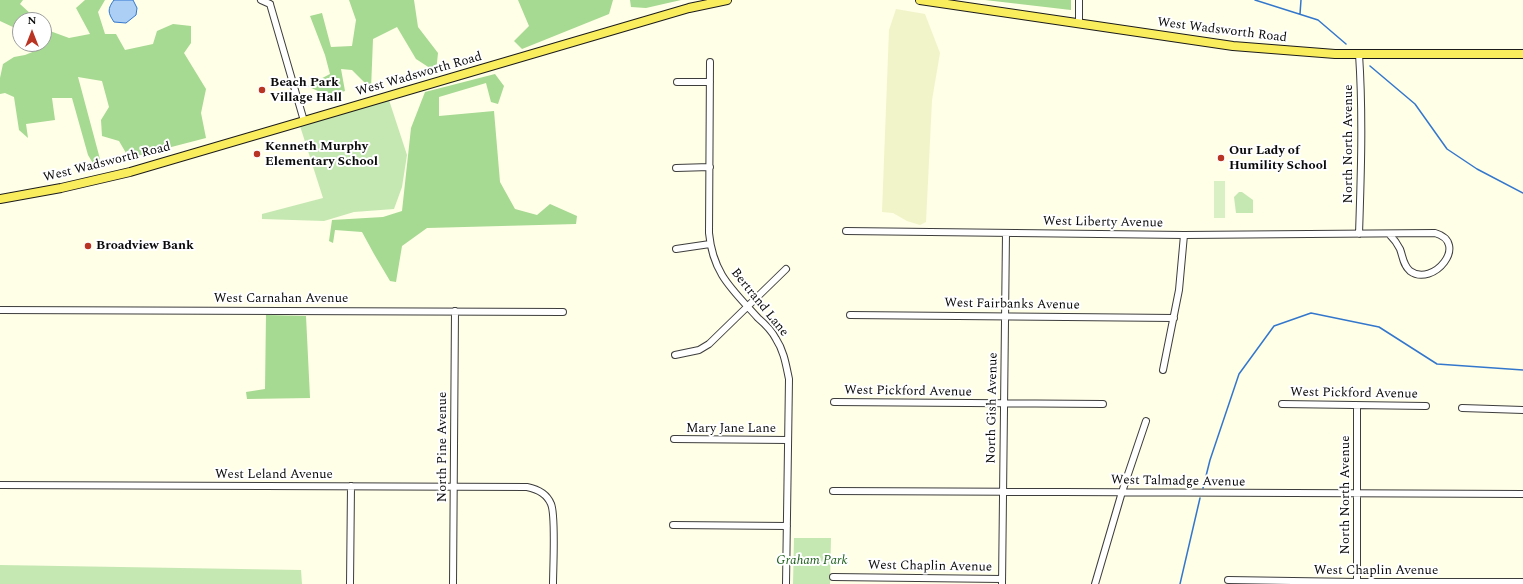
<!DOCTYPE html>
<style>
body{margin:0}
#map{position:relative;width:1523px;height:584px;overflow:hidden;background:#fffee7;font-family:Spectral,serif}
canvas{display:block}
.north{position:absolute;left:12px;top:12px;width:40px;height:40px;box-sizing:border-box;background:#fff;border:1px solid #9d9d9d;border-radius:50%;rotate:0deg;font-size:11px;font-weight:700;line-height:16px;text-align:center;color:#0a0a0a}
.north::after{content:'';display:block;margin:auto;width:14px;height:18px;background:#ba3423;clip-path:polygon(50% 0,100% 100%,50% 72%,0 100%)}
</style>
<div id="map">
<canvas width="1523" height="584"></canvas>
<div class="north">N</div>
</div>
<script>
const ctx = document.querySelector('canvas').getContext('2d');
ctx.lineJoin = 'round';
function fill(path, color) {
  ctx.fillStyle = color;
  ctx.fill(path, 'evenodd');
}
function stroke(path, color, width, dash) {
  ctx.strokeStyle = color;
  ctx.lineWidth = width;
  ctx.lineCap = dash ? 'butt' : 'round';
  ctx.setLineDash(dash || []);
  ctx.stroke(path);
}
function drawText(font, color, halo, rows, align = 'center') {
  ctx.font = font + ' Spectral,serif';
  ctx.lineWidth = 4;
  ctx.setLineDash([]);
  ctx.textBaseline = 'middle';
  ctx.strokeStyle = halo;
  ctx.fillStyle = color;
  for (const [text, x, y, turn = 0] of rows) {
    ctx.save();
    ctx.translate(x, y);
    ctx.rotate((+turn || 0) * Math.PI / 180);
    ctx.textAlign = isNaN(turn) ? turn : align;
    if (halo) ctx.strokeText(text, 0, 0);
    ctx.fillText(text, 0, 0);
    ctx.restore();
  }
}
const farmland = new Path2D(`
 M896,9L925,14L940,53L932,100L926,222L920,225L907,221L893,213L882,212L889,30Z`);
const green = new Path2D(`
 M389,100L407,155L402,187L394,209L354,212L324,221L262,219V214L323,198L300,126Z
 M1239,192H1242L1253,200V213H1236L1234,197Z
 M794,538H831L830,584H793Z
 M0,565L301,570L302,584H0Z`);
const forest = new Path2D(`
 M0,0H23L20,4L32,15L30,20H20V27L15,28L0,21Z
 M85,0H105L98,12L105,34H116L125,50L153,44L157,31L173,24L191,26V43L184,53L206,89L201,113L206,138L129,158L119,141L102,136L101,120L109,107L102,81L78,77L100,159L94,165L88,155L72,98H52L55,120L26,124L28,138L19,130L14,97L5,93L0,94V78L3,64L14,57L25,55L35,51L34,45L44,44V36L50,31L69,38L90,34L76,8Z
 M349,0H414L418,27L438,53L436,72L416,59L397,27L373,39L371,89L352,70L341,69L345,91L329,96L307,86L330,74L325,55L310,16L322,13L331,47L352,46L356,20Z
 M518,0H613L609,14L522,49L514,41L529,26Z
 M630,0H681L646,8L631,7Z
 M985,0H1071V10Z
 M495,74L504,86L498,104L491,102L486,83L439,97V116L494,111L500,182L515,209L537,215L550,204L577,216L576,224L427,228L402,246L396,282L390,281L374,254L362,232L335,230L333,243L329,241L332,220L383,217L402,211L411,128L425,92Z
 M266,315L306,316L310,398L247,399L246,392L265,389Z`);
const pitch = new Path2D(`
 M1214,181H1225V218H1214Z`);
const water = new Path2D(`
 M114,0H133L137,8L136,15L126,23L114,22C108,13 107,9 114,0Z`);
const stream = new Path2D(`
 M1255,0L1318,20L1346,44
 M1300,14L1301,0
 M1370,66L1415,104L1447,149L1477,169L1523,193
 M1203,488L1210,460L1239,374L1274,326L1311,313L1379,327L1437,364L1523,370
 M1180,584L1200,498`);
const minor = new Path2D(`
 M261,0L270,4
 M270,4L304,121
 M1079,24V0
 M1359,54C1363,114 1361,174 1359,234
 M710,62L709,233C713,274 732,289 758,318C765,324 772,331 776,339C784,351 786,365 789,379L786,584
 M677,82H710
 M676,168L710,167
 M846,231L1184,235L1435,233C1470,243 1433,288 1410,271C1403,265 1403,257 1400,249C1397,243 1393,238 1389,234
 M676,249L710,244
 M0,310L563,312
 M850,315L1174,318
 M675,355L699,350L709,344L786,269
 M1163,370L1179,290L1184,235
 M834,402L1103,404
 M1282,404L1426,406
 M1462,408L1523,410
 M674,439L788,440
 M0,485L527,487C537,489 547,494 551,504C556,515 553,569 553,584
 M833,491L1523,494
 M673,525L787,526
 M833,577L1002,579
 M1228,580L1357,582H1523
 M350,584L351,486
 M453,584L455,311
 M1002,584L1006,233
 M1095,584L1122,492L1146,421
 M1357,584V406`);
const major = new Path2D(`
 M920,0L1233,46L1335,54H1523
 M0,199L61,188L130,172L689,8L727,0`);
const markers = [
 [262,90,4,"#ba3423"],
 [257,154,4,"#ba3423"],
 [1221,158,4,"#ba3423"],
 [88,246,4,"#ba3423"]
];
const streetNames = [
 ["West Wadsworth Road",1222,31,7],
 ["West Wadsworth Road",419,75,-16],
 ["North North Avenue",1349,144,-90],
 ["West Wadsworth Road",107,163,-14],
 ["West Liberty Avenue",1103,223,1],
 ["West Carnahan Avenue",281,299],
 ["Bertrand Lane",759,303,51],
 ["West Fairbanks Avenue",1012,305,1],
 ["West Pickford Avenue",908,392,1],
 ["West Pickford Avenue",1354,394,1],
 ["North Gish Avenue",993,408,-89],
 ["Mary Jane Lane",731,429],
 ["North Pine Avenue",443,447,-90],
 ["West Leland Avenue",274,475],
 ["West Talmadge Avenue",1178,482,1],
 ["North North Avenue",1346,495,-90],
 ["West Chaplin Avenue",930,567,1],
 ["West Chaplin Avenue",1376,571]
];
const poiNames = [
 ["Beach Park",270,83],
 ["Village Hall",270,98],
 ["Kenneth Murphy",265,147],
 ["Elementary School",265,162],
 ["Our Lady of",1229,151],
 ["Humility School",1229,166],
 ["Broadview Bank",96,246]
];
const parkNames = [
 ["Graham Park",812,561]
];
fill(farmland, '#f1f4c8');
fill(green, '#c5e8b2');
fill(forest, '#a6d991');
fill(pitch, '#d9efc4');
fill(water, '#accff6');
stroke(water, '#3377cd', 1);
stroke(stream, '#3377cd', 1.5);
stroke(minor, '#3d3d3d', 8);
stroke(major, '#1b1b1b', 10);
stroke(minor, '#fff', 6);
stroke(major, '#faed5d', 8);
for (const [x, y, r, color] of markers) {
  const dot = new Path2D();
  dot.arc(x, y, r, 0, 2 * Math.PI);
  ctx.fillStyle = color;
  ctx.fill(dot);
  stroke(dot, '#fff', 1.5);
}
drawText('13px', '#0a0a0a', '#fff', streetNames);
drawText('bold 13px', '#0a0a0a', '#fff', poiNames, 'left');
drawText('italic 13px', '#1f611b', '#fff', parkNames);
</script>
